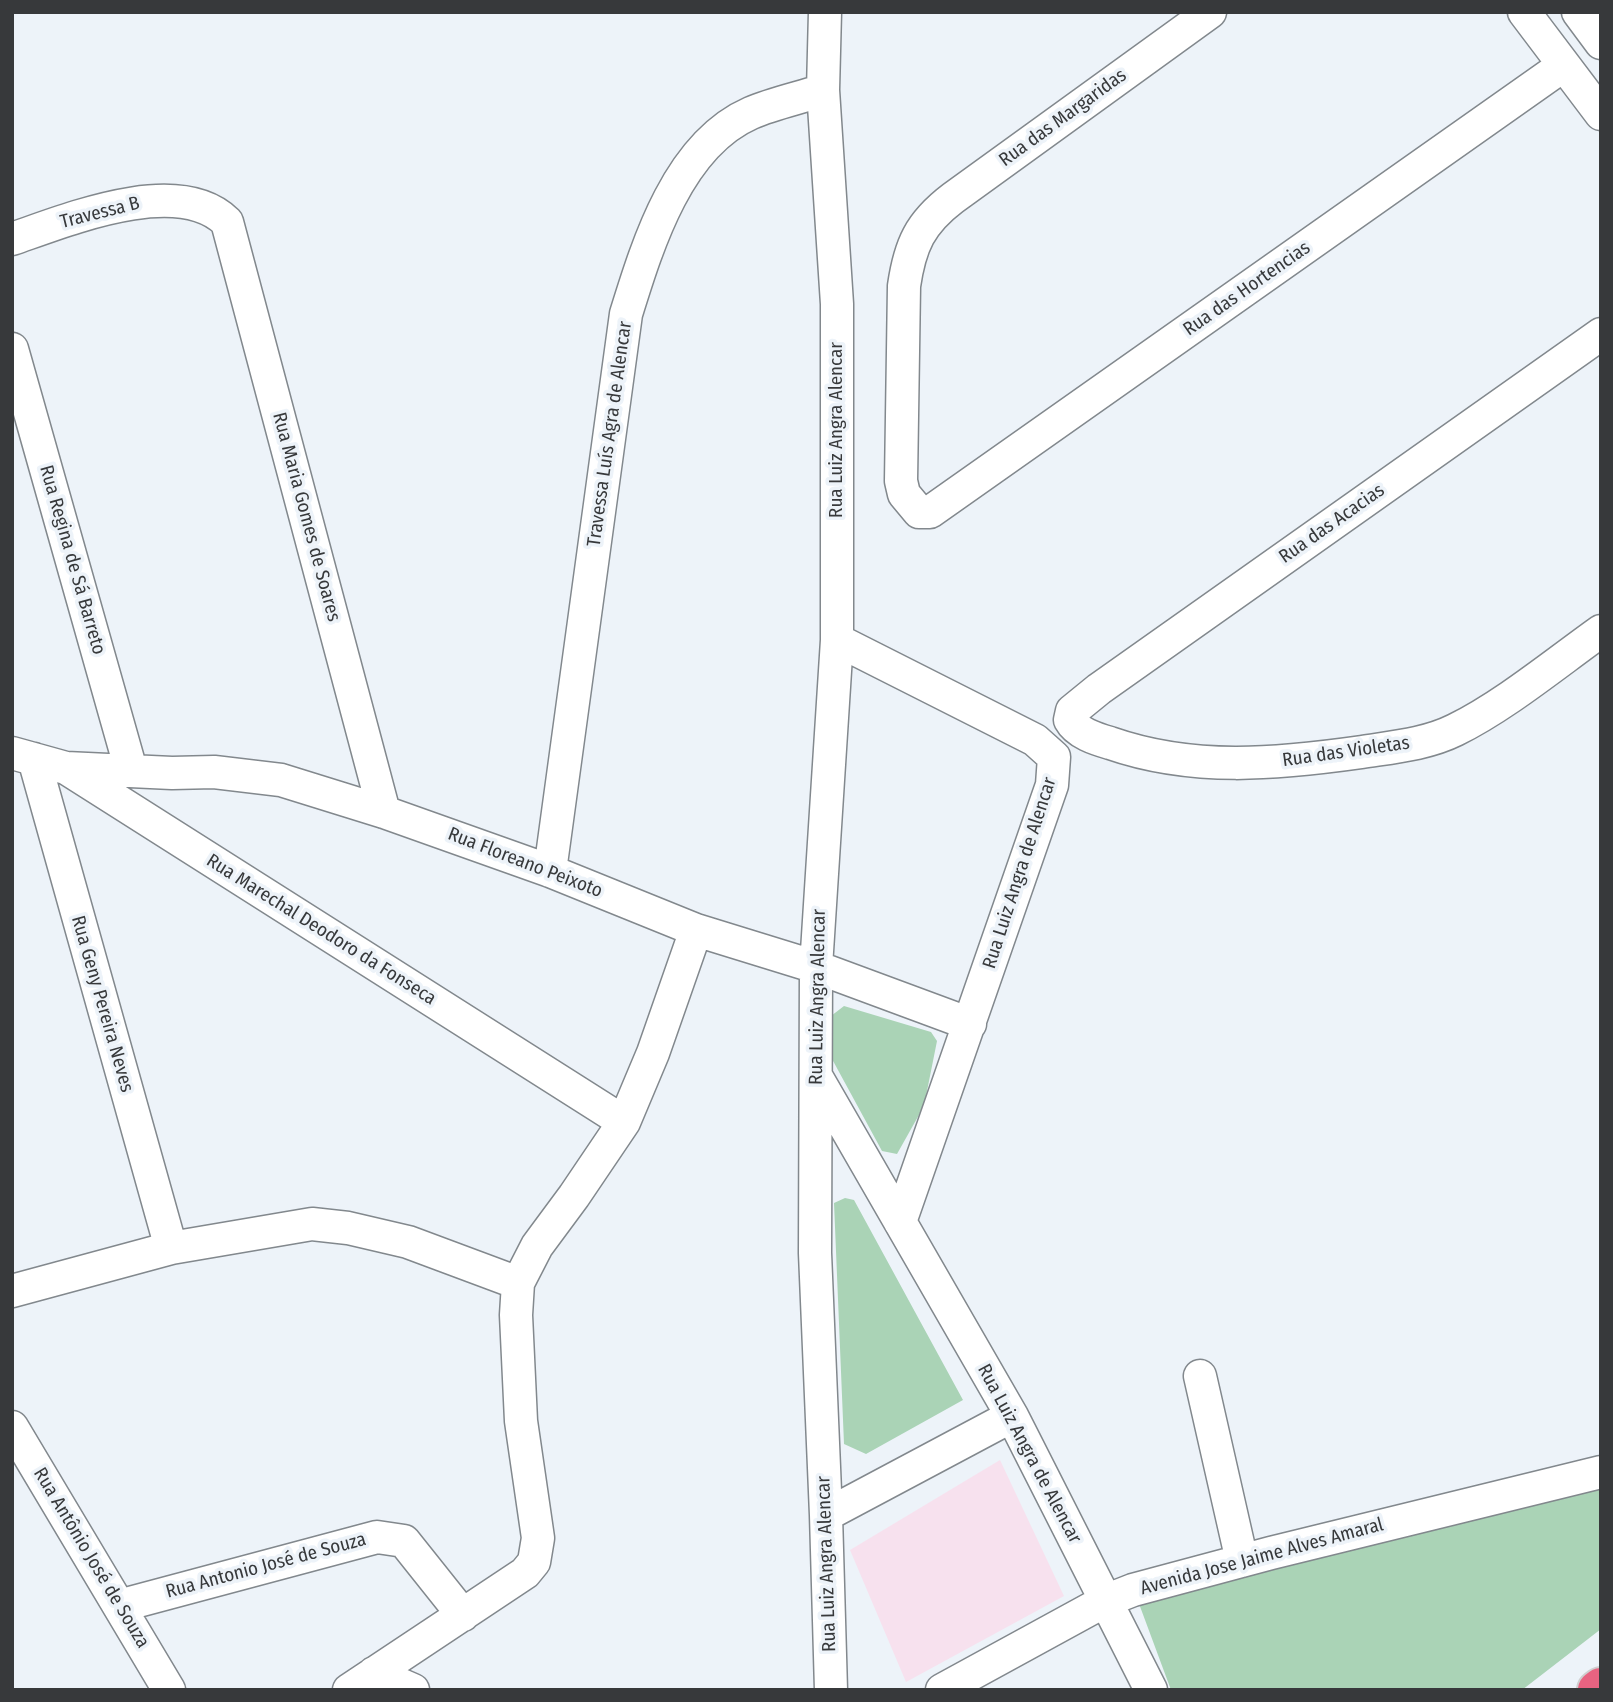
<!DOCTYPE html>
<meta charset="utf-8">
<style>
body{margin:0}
#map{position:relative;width:1613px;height:1702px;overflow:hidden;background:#edf3f9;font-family:"Fira Sans Condensed",sans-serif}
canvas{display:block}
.frame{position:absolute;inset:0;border:14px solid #37393b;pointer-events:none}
</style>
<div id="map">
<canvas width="1613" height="1702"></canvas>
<div class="frame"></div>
</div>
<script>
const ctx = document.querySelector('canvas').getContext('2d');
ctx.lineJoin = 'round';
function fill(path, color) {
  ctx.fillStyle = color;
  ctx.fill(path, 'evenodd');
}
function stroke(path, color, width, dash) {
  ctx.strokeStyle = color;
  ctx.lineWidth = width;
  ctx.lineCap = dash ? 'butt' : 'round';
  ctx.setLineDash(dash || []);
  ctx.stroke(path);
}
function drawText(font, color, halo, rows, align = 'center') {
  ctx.font = font + ' "Fira Sans Condensed",sans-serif';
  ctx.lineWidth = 7;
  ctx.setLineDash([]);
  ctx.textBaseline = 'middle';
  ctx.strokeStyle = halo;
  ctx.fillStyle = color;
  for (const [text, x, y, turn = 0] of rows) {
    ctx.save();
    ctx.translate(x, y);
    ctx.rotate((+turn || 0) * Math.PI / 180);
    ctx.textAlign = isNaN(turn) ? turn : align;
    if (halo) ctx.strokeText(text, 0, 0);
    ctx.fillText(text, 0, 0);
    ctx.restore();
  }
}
const education = new Path2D(`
 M1000,1460L1064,1596L906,1682L850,1550Z`);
const green = new Path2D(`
 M844,1006L931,1032L937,1041L924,1106L897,1154L882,1151L832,1059L831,1016Z
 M845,1198L854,1200L963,1400L866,1454L844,1444L834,1203Z
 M1601,1487V1629L1522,1690H1171L1138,1601Z`);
const street = new Path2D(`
 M825,12L823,90L837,304V640L816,967L815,1253L826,1515L831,1690
 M1210,12L953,198C920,223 910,245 904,286L901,481L904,494L919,512H930L1564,65
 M1524,12L1601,114
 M1578,12L1601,43
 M12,239C67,220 178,174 227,222L384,812
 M1601,334L1099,689L1072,711L1070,720C1077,733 1096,739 1110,743C1193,772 1277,764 1362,752C1394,747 1427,744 1455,730C1504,706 1556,663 1601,631
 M12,349L131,770
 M837,640L1035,740L1054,757L1052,785L900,1222
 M12,753L66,768L624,1122
 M34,759L171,1248
 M66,768L172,773L214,772L281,780L384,812L550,871L696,930L816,967L970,1024
 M550,871L626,314C648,243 678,145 751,113C774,103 800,98 823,90
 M816,1076L1012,1416L1151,1690
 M12,1291L171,1248L312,1224L348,1228L408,1242L518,1283
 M1200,1376L1242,1561
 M12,1427L169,1690
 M826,1515L1012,1416
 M119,1606L377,1537L404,1541L463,1615
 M374,1673L413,1690
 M349,1690L525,1573L534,1562L538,1538L521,1421L516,1315L518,1283L537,1246L574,1196L624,1122L653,1053L696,930
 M942,1690L1105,1601L1133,1590L1271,1553L1601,1472`);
const highway = new Path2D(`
 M1597,1690L1601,1687`);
const streetNames = [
 ["Rua das Margaridas",1063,118,-36],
 ["Travessa B",100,213,-14],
 ["Rua das Hortencias",1247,289,-35],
 ["Rua Luiz Angra Alencar",837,430,-90],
 ["Travessa Luís Agra de Alencar",610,434,-82],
 ["Rua Maria Gomes de Soares",306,517,75],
 ["Rua das Acacias",1332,524,-35],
 ["Rua Regina de Sá Barreto",72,560,74],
 ["Rua das Violetas",1346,752,-8],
 ["Rua Floreano Peixoto",525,863,21],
 ["Rua Luiz Angra de Alencar",1020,873,-72],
 ["Rua Marechal Deodoro da Fonseca",321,930,32],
 ["Rua Luiz Angra Alencar",818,997,-89],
 ["Rua Geny Pereira Neves",102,1004,74],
 ["Rua Luiz Angra de Alencar",1029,1454,62],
 ["Avenida Jose Jaime Alves Amaral",1262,1557,-15],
 ["Rua Antônio José de Souza",91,1558,59],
 ["Rua Luiz Angra Alencar",827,1564,-92],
 ["Rua Antonio José de Souza",266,1566,-15]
];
fill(education, '#f7e1ee');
fill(green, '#aad3b6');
stroke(street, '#82888d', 35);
stroke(highway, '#cfcfd0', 42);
stroke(street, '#fff', 32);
stroke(highway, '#e76381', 38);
drawText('19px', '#37393b', '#edf3f9', streetNames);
</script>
